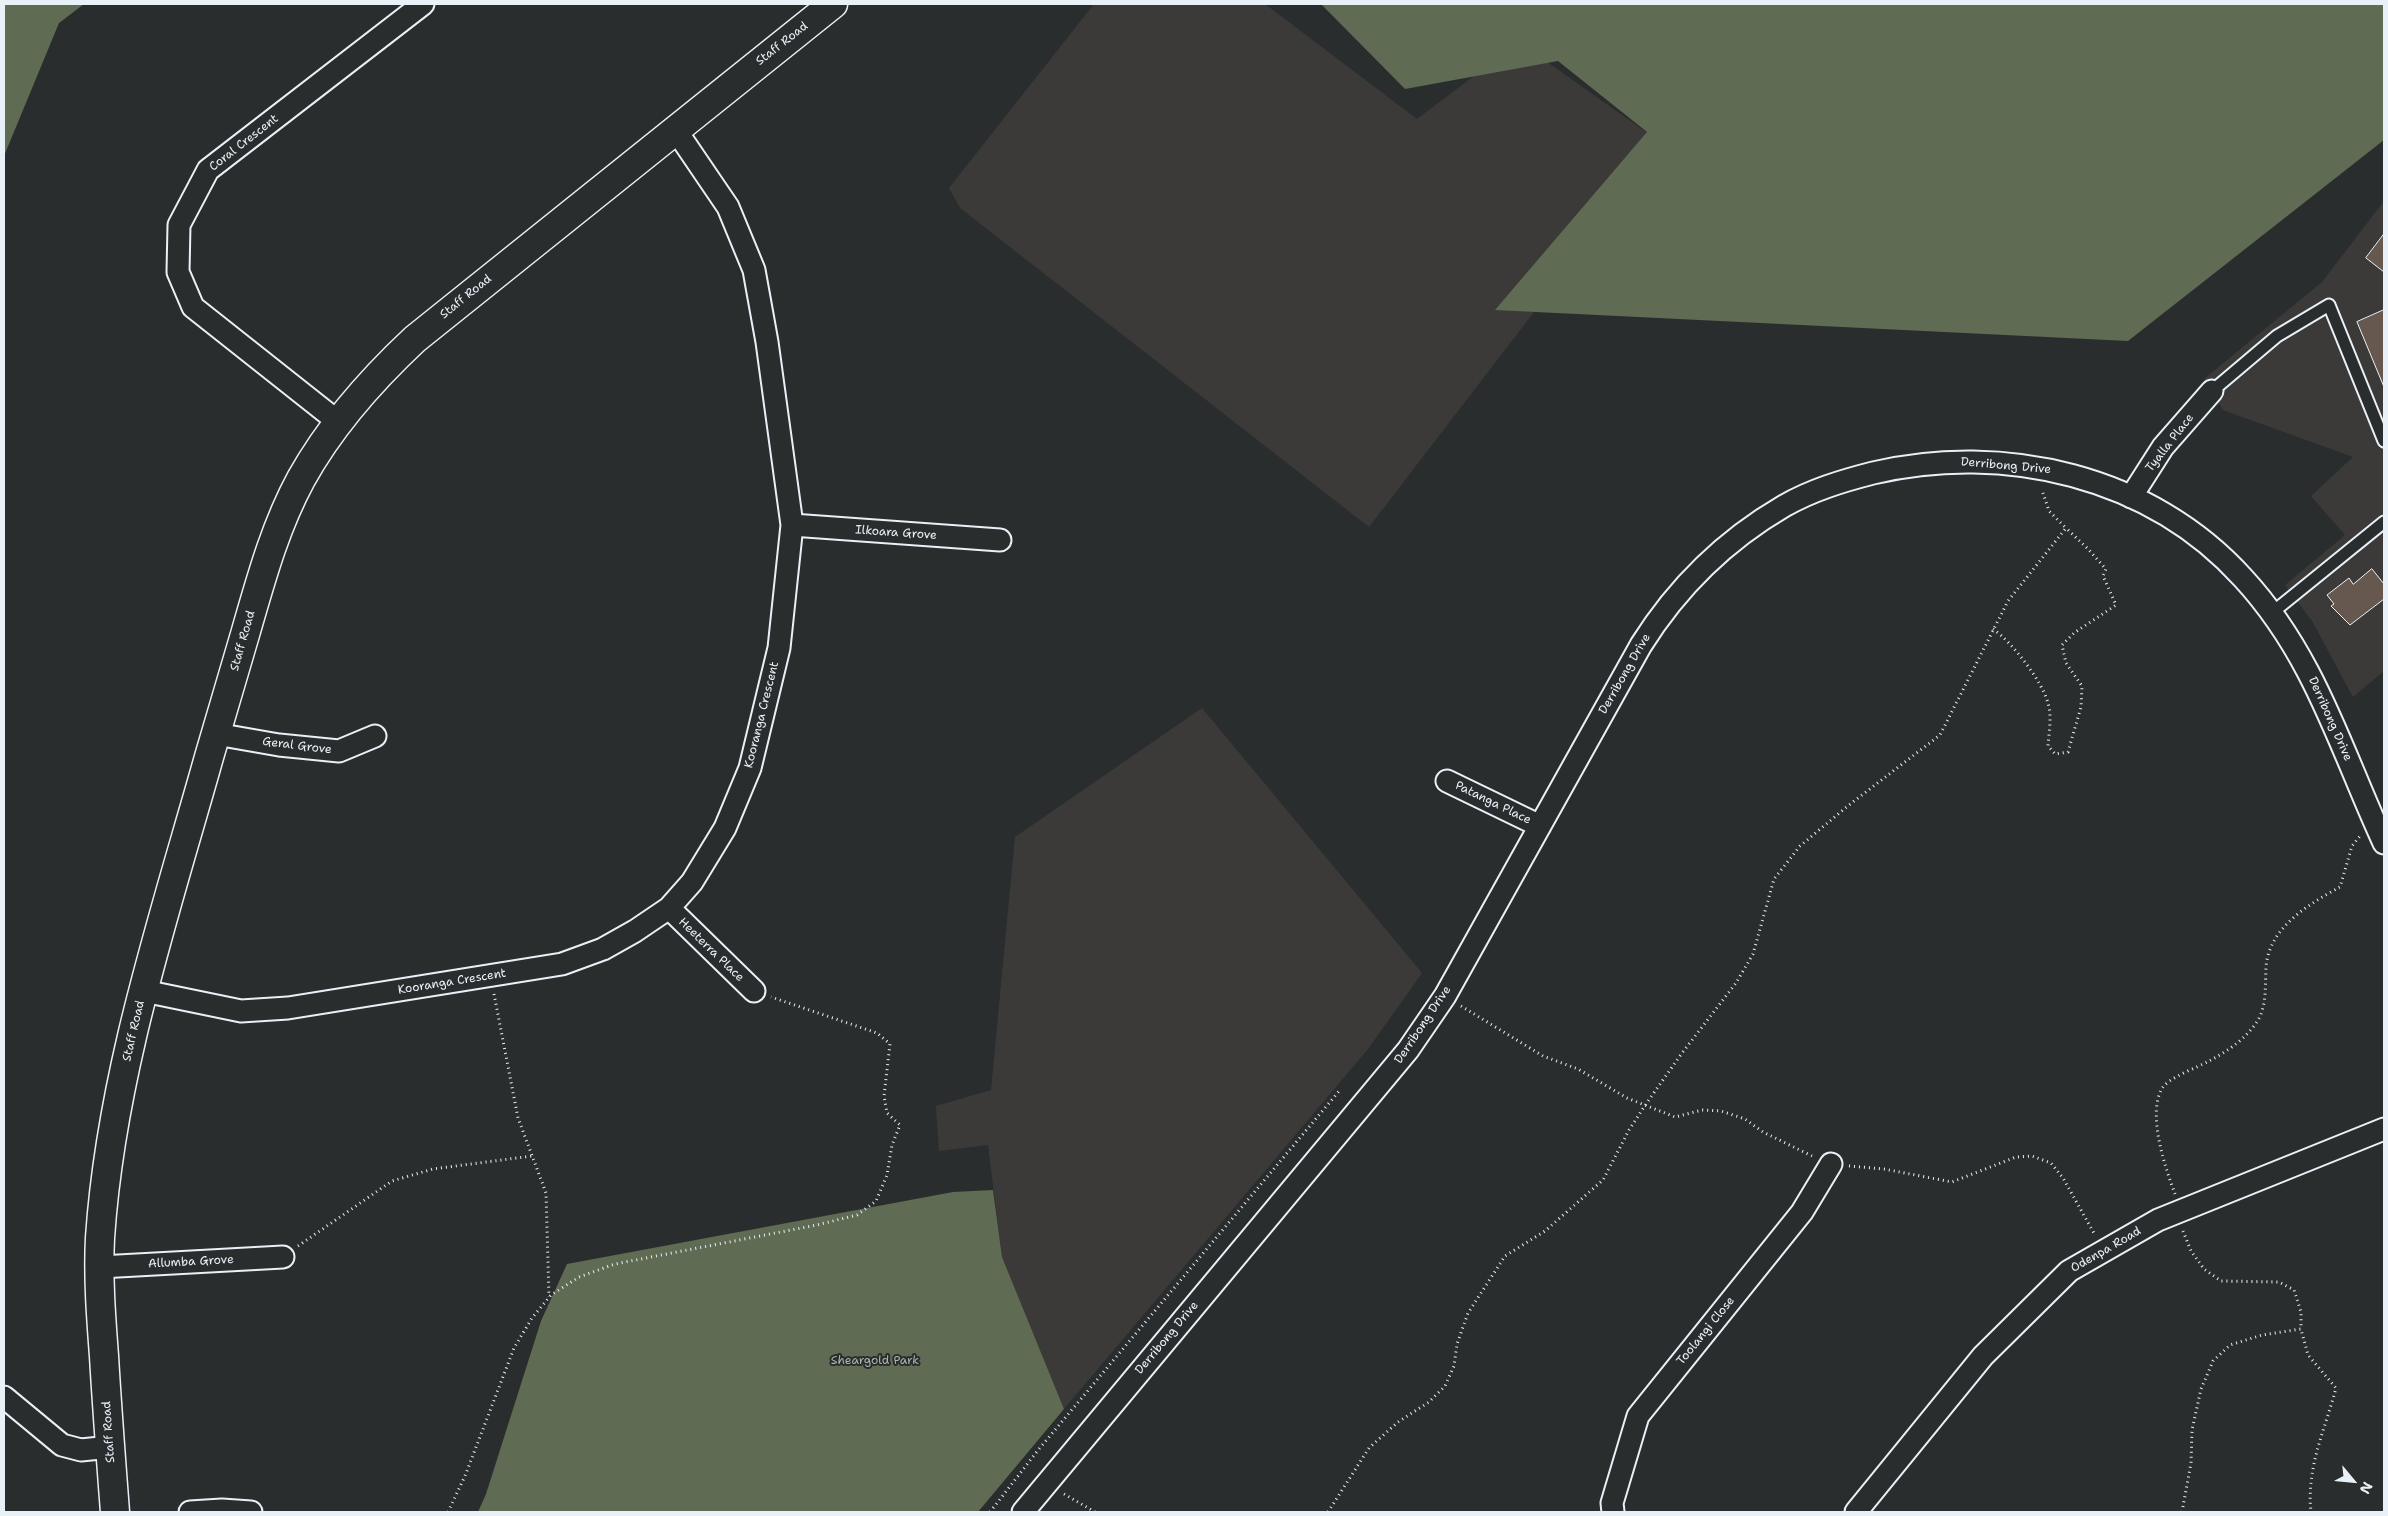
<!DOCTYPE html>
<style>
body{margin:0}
#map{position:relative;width:2388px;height:1516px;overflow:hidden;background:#2a2d2e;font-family:"Shantell Sans",sans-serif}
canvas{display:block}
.frame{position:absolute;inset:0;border:5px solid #e8f1f8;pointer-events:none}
.north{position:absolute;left:2328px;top:1456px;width:50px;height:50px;-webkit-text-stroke:4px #2a2d2e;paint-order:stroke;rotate:118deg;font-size:14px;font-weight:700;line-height:20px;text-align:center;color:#e8f1f8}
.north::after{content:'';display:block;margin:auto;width:18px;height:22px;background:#e8f1f8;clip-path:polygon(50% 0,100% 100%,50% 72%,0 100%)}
</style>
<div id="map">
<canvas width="2388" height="1516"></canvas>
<div class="frame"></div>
<div class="north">N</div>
</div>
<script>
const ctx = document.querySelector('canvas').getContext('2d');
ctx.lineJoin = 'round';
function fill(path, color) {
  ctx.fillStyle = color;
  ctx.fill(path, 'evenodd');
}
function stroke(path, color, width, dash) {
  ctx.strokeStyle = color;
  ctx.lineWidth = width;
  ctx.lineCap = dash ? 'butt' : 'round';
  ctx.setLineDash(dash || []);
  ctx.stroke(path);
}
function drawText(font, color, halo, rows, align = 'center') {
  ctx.font = font + ' "Shantell Sans",sans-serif';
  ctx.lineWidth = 4;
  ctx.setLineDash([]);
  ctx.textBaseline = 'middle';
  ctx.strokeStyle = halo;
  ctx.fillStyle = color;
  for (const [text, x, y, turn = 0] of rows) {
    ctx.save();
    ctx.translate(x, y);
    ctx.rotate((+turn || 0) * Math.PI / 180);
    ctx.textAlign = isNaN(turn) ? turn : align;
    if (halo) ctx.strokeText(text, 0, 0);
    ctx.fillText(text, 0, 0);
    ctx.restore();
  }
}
const built = new Path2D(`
 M1094,4H1265L1417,119L1519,42L1663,144L1369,527L960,208L949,188Z
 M2384,201V671L2353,697L2312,621L2285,585L2345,535L2311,496L2353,457L2223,410L2204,379L2322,282Z
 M1202,708L1422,973L1368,1049L1064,1409L1002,1257L988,1145L939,1151L936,1106L991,1090L1015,837Z`);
const green = new Path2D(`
 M4,4H84L59,23L4,156Z
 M1321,4H2384V140L2128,341L1495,310L1647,132L1558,61L1405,89Z
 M993,1190L1002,1257L1064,1409L978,1512H478L486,1494L541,1321L567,1264L953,1192Z`);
const building = new Path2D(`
 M2384,234V272L2366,258Z
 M2384,310V387L2357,322Z
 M2372,569L2384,584V599L2350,625L2331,606L2334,604L2327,595L2349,578L2353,584Z`);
const path = new Path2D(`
 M1993,629C2012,642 2042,681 2048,703C2052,716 2049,732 2048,746L2055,754L2068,752L2081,707L2082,686L2066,663L2062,645L2074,633L2116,605L2103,576L2106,569L2087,548L2066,528
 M494,994L518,1118L546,1193L549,1297
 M1461,1006L1543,1056L1578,1069L1627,1098L1675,1117L1702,1110L1721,1111L1745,1119L1763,1132L1812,1156
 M1849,1166L1884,1169L1952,1182L2016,1157L2032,1156L2051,1163L2063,1178L2095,1235
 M2175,1194C2165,1167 2148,1117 2161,1090C2168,1077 2197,1068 2209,1061C2228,1051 2247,1038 2258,1020C2267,1005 2265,984 2266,968C2268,928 2309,904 2340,887L2352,846L2360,836
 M2183,1231L2191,1251L2204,1269L2221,1281L2279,1282L2294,1290L2301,1312V1329
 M298,1246L392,1181L433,1169L532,1156
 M1064,1494L1095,1512
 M448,1512L465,1476L514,1348L532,1318L551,1295L579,1277L615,1264L817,1225L857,1215L876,1201L887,1175L892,1145L900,1125L887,1113L884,1096L890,1044L877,1033L771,997
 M990,1512L1039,1449L1340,1090
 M1328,1512L1369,1448L1398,1422L1429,1402L1445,1386L1454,1366L1457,1344L1468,1313L1505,1256L1545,1231L1603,1180L1629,1130L1646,1104L1682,1053L1736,983L1753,954L1774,879L1800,846L1849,805L1940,735L2008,601L2066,528L2049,511L2042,490
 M2182,1512L2191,1463L2192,1430L2201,1389L2213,1361L2230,1345L2262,1335L2301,1329L2308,1355L2336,1388C2325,1430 2306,1468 2311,1512`);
const lane = new Path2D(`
 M2212,391L2277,336L2329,305L2384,441
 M2273,612L2384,522`);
const street = new Path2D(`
 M337,421L193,307L178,272L179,225L208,170L423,4
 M2131,497L2163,447L2212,391
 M792,525L1000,540
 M216,734L279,745L339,751L375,736
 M1447,781L1540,826
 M669,908L754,991
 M144,991L241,1011L288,1008L562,964L603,949L635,931L669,908L692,882L725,828L750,768L779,648L792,525L767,342L754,270L728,207L675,129
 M100,1267L283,1257
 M4,1397L62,1445L81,1450L110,1447
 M190,1512L222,1510L251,1512
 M1023,1512L1408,1050L1445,996L1641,645C1678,586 1724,541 1784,506C1812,490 1842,481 1873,473C2004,442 2151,476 2243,578C2315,656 2341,750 2384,843
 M1613,1512L1612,1503L1638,1416L1802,1212L1831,1164
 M1856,1512L1983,1356L2069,1271L2158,1220L2384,1129`);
const secondary = new Path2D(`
 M115,1512C111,1460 107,1408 104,1356C101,1317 98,1277 100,1238C111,1074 165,914 209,757C221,715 234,673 246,631C261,579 275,527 301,479C331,425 370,381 415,339L833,4`);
const streetNames = [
 ["Staff Road",782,44,-38],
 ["Coral Crescent",244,143,-38],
 ["Staff Road",466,297,-39],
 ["Tyalla Place",2170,443,-52],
 ["Derribong Drive",2006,466,5],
 ["Ilkoara Grove",896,533,4],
 ["Staff Road",243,641,-74],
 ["Derribong Drive",1625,674,-60],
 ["Kooranga Crescent",762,715,-76],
 ["Derribong Drive",2330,719,66],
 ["Geral Grove",297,746,7],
 ["Patanga Place",1493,803,26],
 ["Heeterra Place",711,950,44],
 ["Kooranga Crescent",452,982,-9],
 ["Derribong Drive",1423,1025,-56],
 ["Staff Road",134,1031,-77],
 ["Odenpa Road",2106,1250,-30],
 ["Allumba Grove",191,1262,-3],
 ["Toolangi Close",1706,1331,-51],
 ["Derribong Drive",1167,1338,-50],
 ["Staff Road",109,1432,-94]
];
const parkNames = [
 ["Sheargold Park",875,1361]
];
fill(built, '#3c3a38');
fill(green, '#5f6b52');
fill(building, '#67584f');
stroke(building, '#e8f1f8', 1);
stroke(lane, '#e8f1f8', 15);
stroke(street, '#e8f1f8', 25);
stroke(secondary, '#e8f1f8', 31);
stroke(path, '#e8f1f8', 3, [1, 4]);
stroke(lane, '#2a2d2e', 11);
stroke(street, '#2a2d2e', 21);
stroke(secondary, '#2a2d2e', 28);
drawText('12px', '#e8f1f8', '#2a2d2e', streetNames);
drawText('12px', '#aab5ad', '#2a2d2e', parkNames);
</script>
